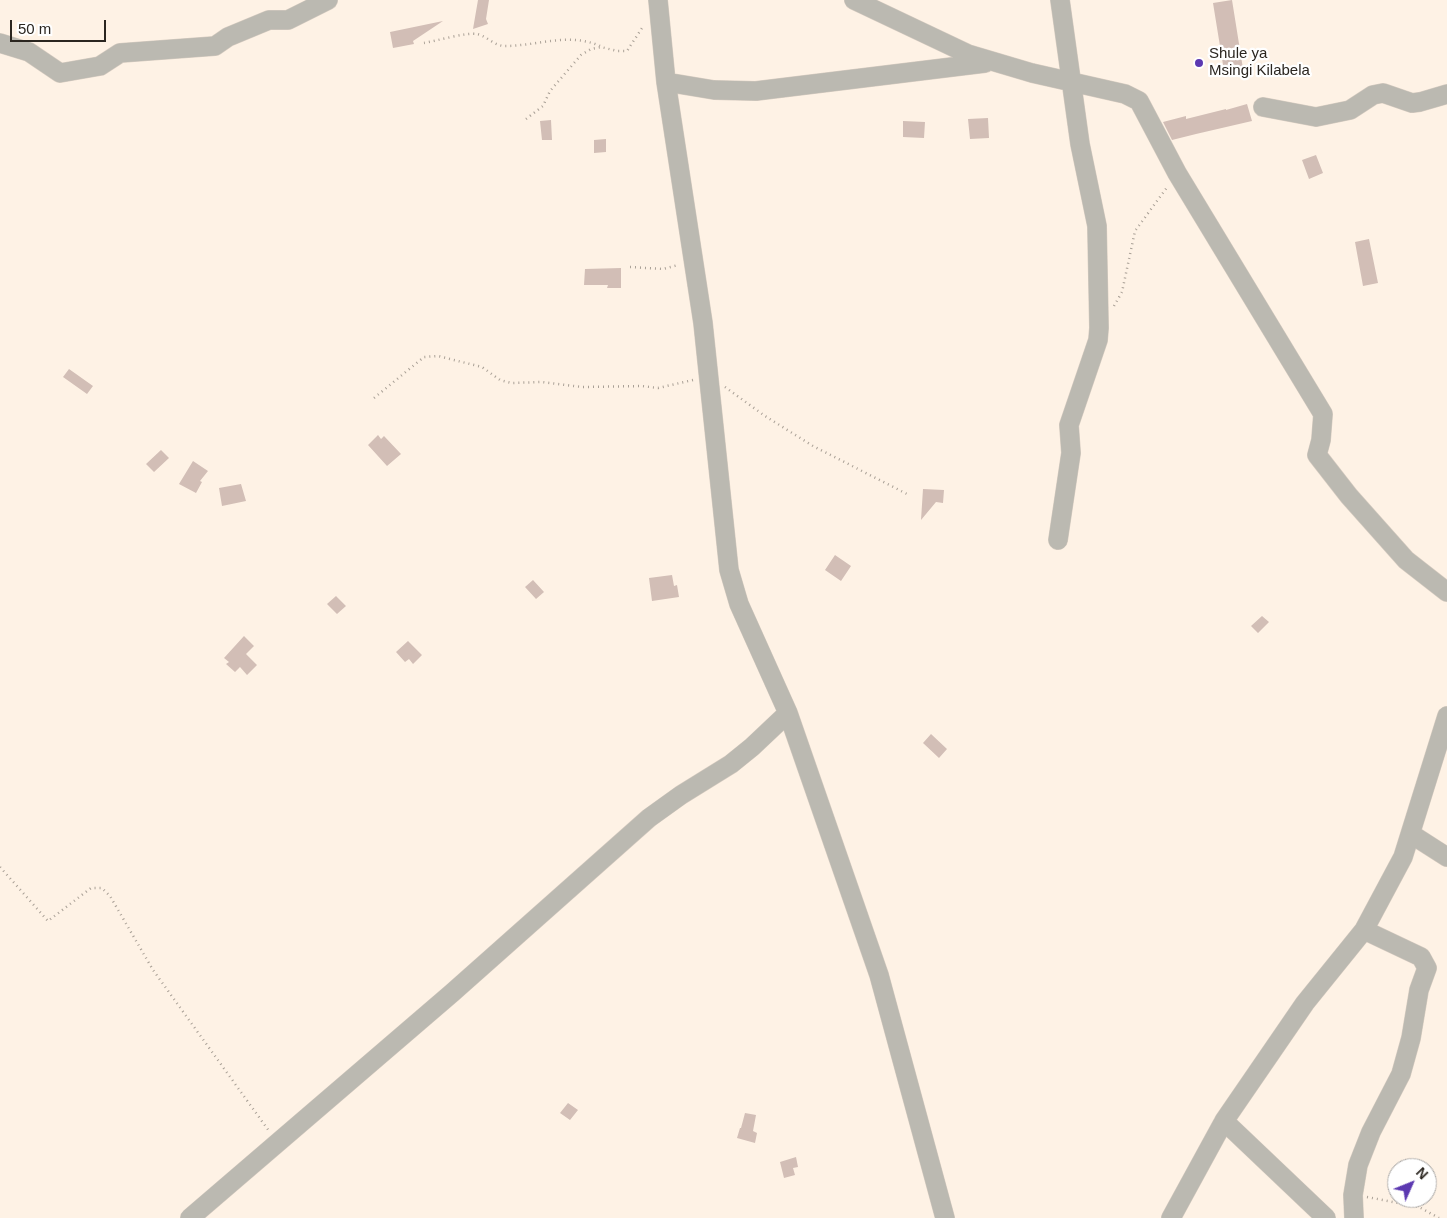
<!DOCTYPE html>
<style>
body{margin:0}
#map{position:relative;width:1447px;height:1218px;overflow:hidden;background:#fef2e5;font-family:Arial,sans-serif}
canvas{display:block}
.north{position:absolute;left:1387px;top:1158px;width:50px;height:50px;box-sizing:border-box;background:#fff;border:1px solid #aaa8a6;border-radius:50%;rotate:46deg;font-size:14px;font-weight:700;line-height:20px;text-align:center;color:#2b2620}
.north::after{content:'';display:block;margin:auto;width:18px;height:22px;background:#5c39b1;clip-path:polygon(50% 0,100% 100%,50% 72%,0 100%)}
.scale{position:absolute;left:10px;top:20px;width:96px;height:22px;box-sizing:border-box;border:2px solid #2b2620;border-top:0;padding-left:6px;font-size:15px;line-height:18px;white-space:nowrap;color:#2b2620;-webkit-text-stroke:4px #fff;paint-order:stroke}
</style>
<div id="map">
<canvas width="1447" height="1218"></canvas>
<div class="north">N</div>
<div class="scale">50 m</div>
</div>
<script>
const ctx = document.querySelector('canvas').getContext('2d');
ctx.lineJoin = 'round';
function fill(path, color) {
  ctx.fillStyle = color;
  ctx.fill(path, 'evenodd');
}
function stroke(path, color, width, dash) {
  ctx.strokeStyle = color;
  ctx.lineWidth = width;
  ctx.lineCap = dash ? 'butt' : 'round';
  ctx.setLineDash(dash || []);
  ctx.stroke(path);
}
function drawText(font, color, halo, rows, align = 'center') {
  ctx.font = font + ' Arial,sans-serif';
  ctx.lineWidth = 4.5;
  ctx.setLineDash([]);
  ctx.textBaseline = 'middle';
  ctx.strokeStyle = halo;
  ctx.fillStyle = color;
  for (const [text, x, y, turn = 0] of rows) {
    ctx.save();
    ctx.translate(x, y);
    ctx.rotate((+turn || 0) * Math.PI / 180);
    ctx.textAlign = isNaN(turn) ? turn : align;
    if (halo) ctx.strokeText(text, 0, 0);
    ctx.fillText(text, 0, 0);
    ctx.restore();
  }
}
const building = new Path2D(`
 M478,0H489L486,19L488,24L473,29Z
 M1232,0L1244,75L1225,77L1213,3Z
 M443,21L413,41L414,44L393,48L390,32Z
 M1247,104L1252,121L1196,134L1172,140L1163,122L1186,116V119L1226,109V110Z
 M988,118L989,138L970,139L968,119Z
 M551,120L552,140H542L540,121Z
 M903,121L925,122L924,138L903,137Z
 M606,139V152L594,153V140Z
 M1316,155L1323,173L1309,179L1302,160Z
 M1369,239L1378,283L1363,286L1355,242Z
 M621,268V288H607L608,285H584L585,269Z
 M69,369L93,386L87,394L63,377Z
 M378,435L381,439L384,436L401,454L387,466L368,445Z
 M161,450L169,458L154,472L146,464Z
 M193,461L208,471L200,481L202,482L196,493L179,484Z
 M241,484L246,501L222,506L219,488Z
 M923,489L944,490L943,503L936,502L921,520Z
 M835,555L851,566L841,581L825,570Z
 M672,575L674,586L677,585L679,597L652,601L649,578Z
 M533,580L544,592L536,599L525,587Z
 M336,596L346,606L337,614L327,604Z
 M1262,616L1269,622L1258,633L1251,626Z
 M244,636L254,646L246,654L257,665L247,675L240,667L235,672L226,664L229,662L224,658Z
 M408,641L422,655L413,664L409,659L405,662L396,652Z
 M931,734L947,749L939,758L923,743Z
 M568,1103L578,1110L570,1120L560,1113Z
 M745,1113L756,1115L753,1131L757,1133L755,1143L737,1138L740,1128H741Z
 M796,1157L798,1167L793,1168L795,1175L784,1178L780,1162Z`);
const path = new Path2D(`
 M424,43C436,41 467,32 477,34C487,36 494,46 505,46C537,46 569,32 600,46
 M526,119L543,106L550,91L581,55L591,49L601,47L617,51H627L644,25
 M630,267L663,269L678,265
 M1114,306L1122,292L1135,231L1168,186
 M725,387L765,416L813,446L907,494
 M374,398L424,357L438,356L482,367L500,380L511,383L542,382L582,387L642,386L658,388L693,380
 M0,867L48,921L91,888H102L110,896L153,970L269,1131
 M1367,1197L1419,1207L1439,1218`);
const minor = new Path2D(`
 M658,0L666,82L703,323L729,570L739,604L788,713L879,975L945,1218
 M854,0L968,54L1032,73L1125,94L1139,101L1177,173L1323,414L1321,440L1317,455L1349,496L1406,560L1447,592
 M0,43L29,52L60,73L100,66L120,53L215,46L228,37L269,20H288L328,0
 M666,82L714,90L756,91L985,63
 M1263,107L1316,117L1350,110L1373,95L1383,93L1412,103L1420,102L1447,94
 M1058,540L1071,453L1069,425L1098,340L1099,328L1097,226L1080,144L1060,0
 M1411,834L1447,857
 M1224,1121L1326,1218
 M190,1218L452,993L649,818L681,795L731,764L752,747L788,713
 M1171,1218L1224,1121L1305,1003L1364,930L1403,857L1447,716
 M1354,1218L1353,1195L1358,1165L1371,1132L1401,1074L1411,1038L1419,990L1427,968L1421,957L1364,930`);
const markers = [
 [1199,63,5,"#5c39b1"]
];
const poiNames = [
 ["Shule ya",1209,54],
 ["Msingi Kilabela",1209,71]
];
fill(building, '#d2beb6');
stroke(minor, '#d8cdc2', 20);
stroke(path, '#a9a096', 2.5, [1, 4]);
stroke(minor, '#bbb9b1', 19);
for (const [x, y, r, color] of markers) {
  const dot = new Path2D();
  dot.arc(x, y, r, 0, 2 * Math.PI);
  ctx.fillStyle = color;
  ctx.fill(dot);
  stroke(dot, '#fff', 2);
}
drawText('15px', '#2b2620', '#fff', poiNames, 'left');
</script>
